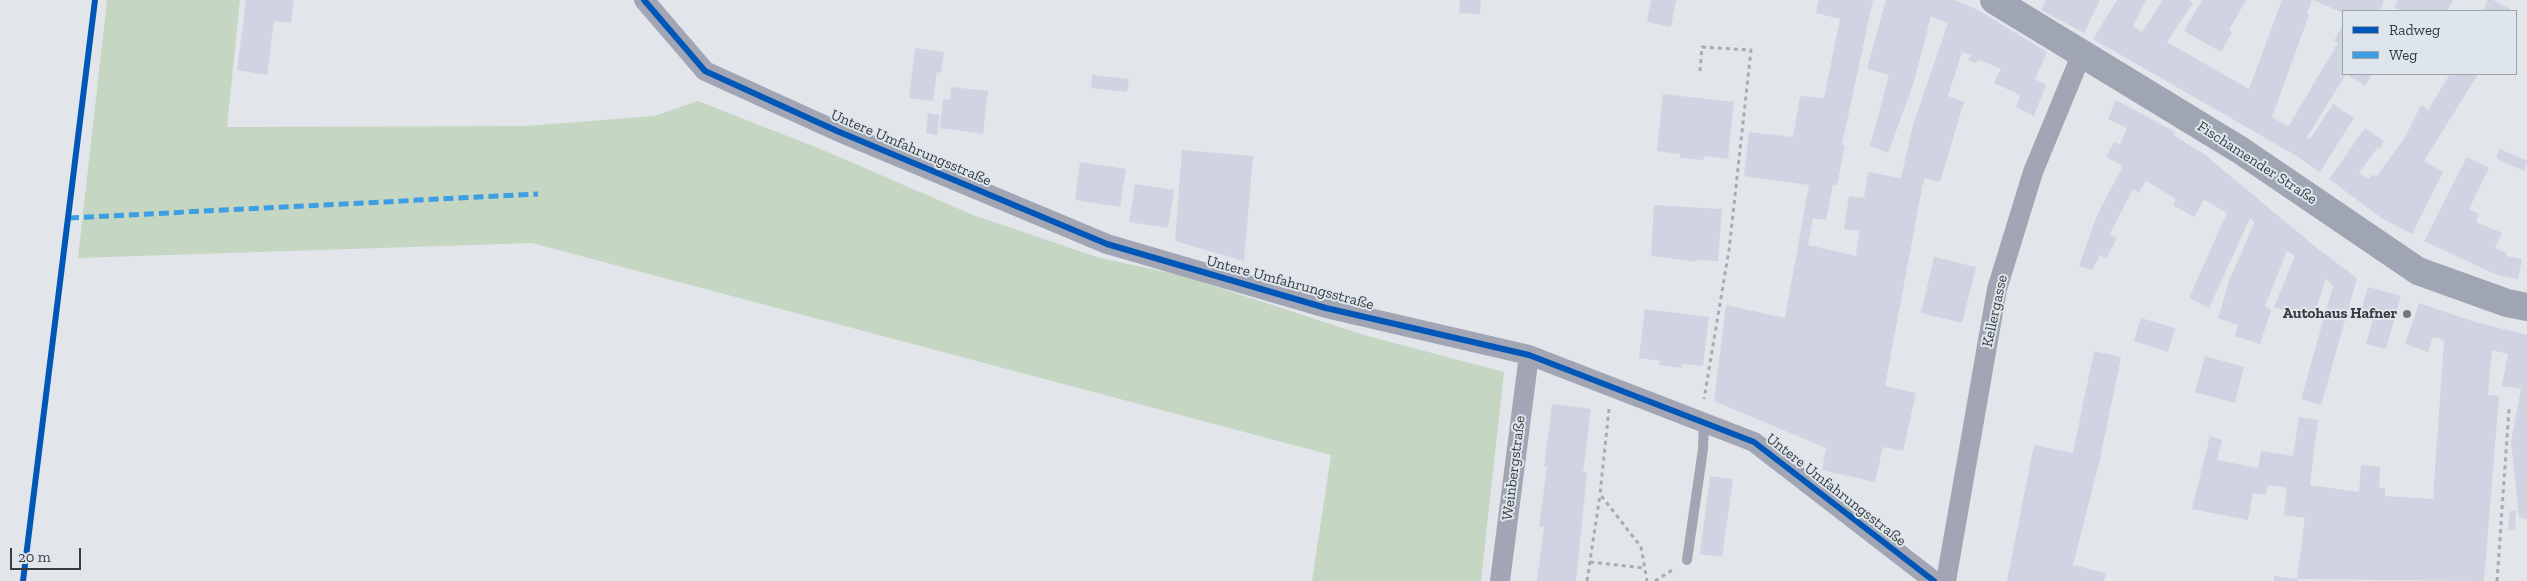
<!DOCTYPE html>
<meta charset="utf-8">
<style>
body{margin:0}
#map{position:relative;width:2527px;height:581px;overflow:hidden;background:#e2e6ea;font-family:"Zilla Slab",serif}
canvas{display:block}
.legend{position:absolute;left:2342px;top:10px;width:175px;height:65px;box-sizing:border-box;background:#dee6ed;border:1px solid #9ca2a7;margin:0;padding:6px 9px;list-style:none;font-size:15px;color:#393c3f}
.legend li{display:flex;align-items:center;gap:10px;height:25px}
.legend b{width:25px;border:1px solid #9ca2a7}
.scale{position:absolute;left:10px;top:548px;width:71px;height:22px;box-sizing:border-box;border:2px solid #393c3f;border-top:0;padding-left:6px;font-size:15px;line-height:18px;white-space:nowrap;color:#393c3f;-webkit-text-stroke:4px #dee6ed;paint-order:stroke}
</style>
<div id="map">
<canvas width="2527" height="581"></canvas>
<ul class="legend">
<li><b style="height:6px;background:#0057b8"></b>Radweg</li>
<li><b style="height:6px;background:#3e9ee3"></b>Weg</li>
</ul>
<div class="scale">20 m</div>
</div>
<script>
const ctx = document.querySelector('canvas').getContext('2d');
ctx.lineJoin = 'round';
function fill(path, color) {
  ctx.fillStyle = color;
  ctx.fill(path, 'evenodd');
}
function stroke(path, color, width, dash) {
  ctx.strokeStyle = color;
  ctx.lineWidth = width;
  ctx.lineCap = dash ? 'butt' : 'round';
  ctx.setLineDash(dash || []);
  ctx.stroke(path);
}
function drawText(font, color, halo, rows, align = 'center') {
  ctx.font = font + ' "Zilla Slab",serif';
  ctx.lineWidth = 4;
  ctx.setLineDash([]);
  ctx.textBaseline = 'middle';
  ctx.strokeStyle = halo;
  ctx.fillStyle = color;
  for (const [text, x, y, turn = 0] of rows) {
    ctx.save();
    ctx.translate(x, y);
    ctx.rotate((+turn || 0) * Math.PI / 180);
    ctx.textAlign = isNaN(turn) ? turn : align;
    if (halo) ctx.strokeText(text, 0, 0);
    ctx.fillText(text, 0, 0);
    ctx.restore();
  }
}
const green = new Path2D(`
 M107,0H240L227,127L526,126L654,116L698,101L823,150L973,215L1100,258L1180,275L1364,335L1504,372L1481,581H1312L1331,455L532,243L78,258Z`);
const building = new Path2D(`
 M246,0H294L291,23L274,21L267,75L237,70Z
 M1460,0H1481L1480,14L1459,13Z
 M1651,0H1676L1671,27L1647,22Z
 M1819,0H1873L1842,145H1845L1837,185H1833L1826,220L1813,218L1808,245L1856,256L1859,231L1844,229L1849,196L1864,198L1868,172L1901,178L1913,125L1948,23L1931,16L1913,85L1888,153L1870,146L1889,75L1867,69L1886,0H1954L1976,9L2047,52L2035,79L2046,85L2034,116L2016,107L2020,95L1994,83L2001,69L1980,60L1975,63L1968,60L1971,55L1962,52L1948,96L1964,102L1940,182L1925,178L1923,183L1885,386L1916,393L1903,451L1883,447L1875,482L1822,470L1826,448L1714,401L1726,305L1785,318L1809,185L1744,176L1749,132L1793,137L1800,96L1824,98L1840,19L1816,13Z
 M2046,0H2100L2084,33L2041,10Z
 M2117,0H2146L2133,26L2142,32L2163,0H2188L2193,3L2167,42L2249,89L2282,0H2312L2307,14L2309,15L2272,117L2288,127L2338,43L2334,41L2343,24V74H2372L2365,86L2346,74L2307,137L2310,139L2333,104L2354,118L2320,172L2295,155L2093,39Z
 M2202,0H2246L2229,30L2232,32L2221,52L2184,31Z
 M2313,0H2384L2380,11L2343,13Z
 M2398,0H2453L2447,11H2402L2394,7Z
 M2488,0H2493L2510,9L2509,11H2483Z
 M915,48L944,52L941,73L937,72L933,101L909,98Z
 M2450,74H2478L2424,161L2443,172L2412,234L2383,219L2329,179L2365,128L2384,141L2380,148L2378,147L2359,173L2369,179L2373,174L2376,177L2404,139L2421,105L2428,110Z
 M1092,75L1129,79L1127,92L1091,88Z
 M951,87L988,91L983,134L940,128L943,99L950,100Z
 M1663,94L1734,102L1728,159L1704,156V160L1680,158V154L1657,151Z
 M2116,100L2175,132L2173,135L2204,154L2318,249L2357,278L2321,405L2301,399L2333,286L2326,279L2312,320L2274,307L2295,256L2287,251L2265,306L2271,310L2260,344L2235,336L2238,325L2218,318L2230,278L2255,222L2250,218L2209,308L2189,298L2227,213L2204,200L2194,217L2173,205L2176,199L2146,181L2139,193L2133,189L2110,234L2117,238L2106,259L2100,255L2092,270L2079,266L2097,215L2123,166L2106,157L2114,142L2120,145L2127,128L2108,119Z
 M928,113L939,115L937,135L926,133Z
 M2500,149L2527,161L2524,171L2496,158Z
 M1182,150L1253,156L1244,261L1175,241Z
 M2467,157L2489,168L2469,209L2479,214L2476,222L2502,233L2495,248L2507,253L2506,256L2522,259L2518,279L2497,275L2424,241Z
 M1080,162L1126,169L1120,207L1075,200Z
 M1135,184L1174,190L1168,228L1129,222Z
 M1654,205L1722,209L1718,261L1697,260V262L1651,256Z
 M1934,257L1976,267L1962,323L1921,313Z
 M2368,287L2401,296L2386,349L2366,344L2375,311L2362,308Z
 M2419,303L2475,322L2527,335V519L2519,517L2511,442L2521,389L2502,386L2508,354L2492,350L2488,395L2499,396L2484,581L2297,579L2305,518L2284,515L2287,488L2268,485L2266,495L2253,493L2248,520L2192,509L2210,436L2222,440L2217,460L2258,468L2261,451L2293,456L2299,417L2318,420L2310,485L2359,492L2361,465L2380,467L2379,488H2385V496L2433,499L2444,340L2433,337L2428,352L2405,344Z
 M1645,309L1709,317L1703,366L1682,364V368L1659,365L1660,361L1639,358Z
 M2141,318L2175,328L2168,352L2134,341Z
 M2094,351L2121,357L2100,459L2073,565L2106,573L2104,581H2007L2034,445L2073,453Z
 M2205,356L2244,367L2235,403L2195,392Z
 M1552,404L1591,409L1583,472L1587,473L1576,581H1537L1544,527H1539L1547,467H1544Z
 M1710,476L1733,479L1722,557L1700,554Z
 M2510,511H2516L2515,530H2508Z
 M2274,576L2297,579V581H2274Z`);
const path = new Path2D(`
 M1700,71L1702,47L1751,50L1729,250L1704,399
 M1609,409L1600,494L1641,547L1647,581
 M1590,562L1644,568
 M1587,581L1600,495
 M1655,581L1674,569
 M2497,581L2509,409`);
const lane = new Path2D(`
 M1687,560L1703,449L1704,422`);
const street = new Path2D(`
 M644,0L705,71L837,131L1107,244L1326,308L1529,355L1754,442L1934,581
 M1500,581L1529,355
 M1946,581L1997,289L2033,172L2082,53`);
const secondary = new Path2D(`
 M1994,0L2240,150L2418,271L2507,303L2527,307`);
const quiet = new Path2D(`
 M69,218L538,194`);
const cycleway = new Path2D(`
 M644,0L705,71L837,131L1107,244L1326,308L1529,355L1754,442L1934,581
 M23,581L95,0`);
const markers = [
 [2407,314,5,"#74787b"]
];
const streetNames = [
 ["Untere Umfahrungsstraße",911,148,23],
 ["Fischamender Straße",2257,163,33],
 ["Untere Umfahrungsstraße",1290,283,15],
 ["Kellergasse",1995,311,-78],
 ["Weinbergstraße",1514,468,-83],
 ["Untere Umfahrungsstraße",1836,490,38]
];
const poiNames = [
 ["Autohaus Hafner",2397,314]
];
fill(green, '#c5d6c2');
fill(building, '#d1d2e2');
stroke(path, '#a7abb4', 3, [4, 4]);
stroke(lane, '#a1a5b4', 10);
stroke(street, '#a1a5b4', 20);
stroke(secondary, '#a0a5b4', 28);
stroke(quiet, '#3e9ee3', 5, [10, 5]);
stroke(cycleway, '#0057b8', 6);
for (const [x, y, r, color] of markers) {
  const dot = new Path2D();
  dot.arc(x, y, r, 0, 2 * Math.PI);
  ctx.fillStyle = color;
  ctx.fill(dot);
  stroke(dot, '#dee6ed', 2);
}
drawText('15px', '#393c3f', '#dee6ed', streetNames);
drawText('bold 15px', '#393c3f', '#dee6ed', poiNames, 'right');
</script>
